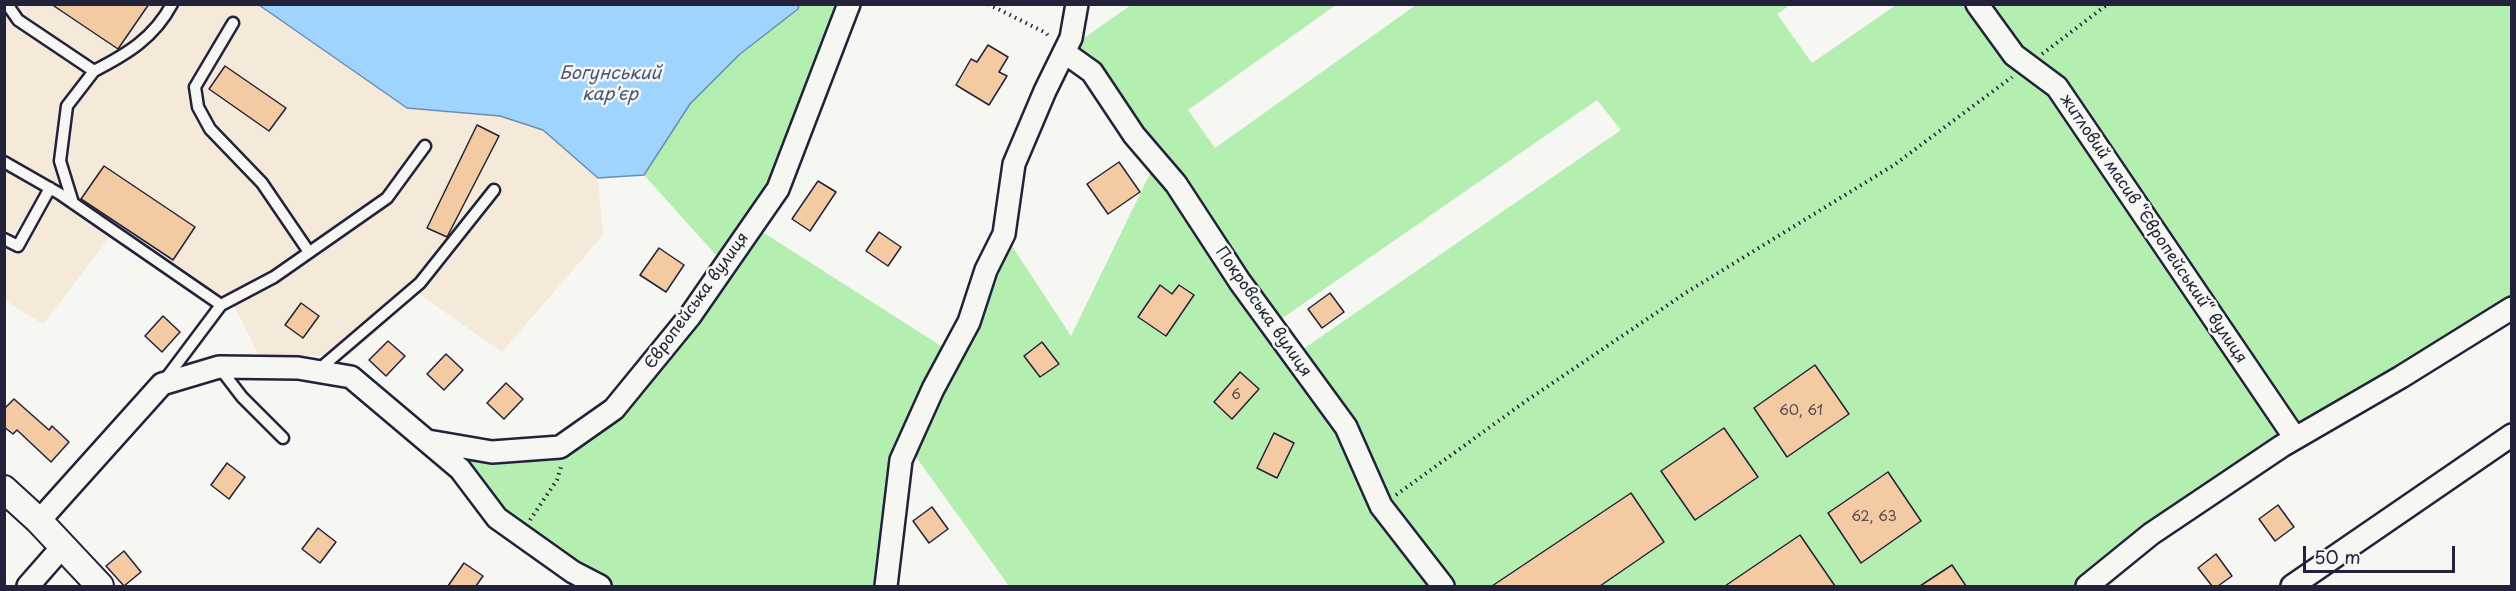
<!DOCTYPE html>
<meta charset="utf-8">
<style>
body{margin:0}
#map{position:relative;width:2516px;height:591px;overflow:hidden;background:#f6f6f2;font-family:"Playpen Sans",sans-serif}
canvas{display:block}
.frame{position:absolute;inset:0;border:6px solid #22223b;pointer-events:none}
.scale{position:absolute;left:2303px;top:546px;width:152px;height:27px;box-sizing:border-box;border:3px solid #22223b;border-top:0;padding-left:8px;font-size:18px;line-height:21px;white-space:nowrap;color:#22223b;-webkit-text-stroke:4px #f6f6f2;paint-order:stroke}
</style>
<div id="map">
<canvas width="2516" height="591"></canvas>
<div class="frame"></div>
<div class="scale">50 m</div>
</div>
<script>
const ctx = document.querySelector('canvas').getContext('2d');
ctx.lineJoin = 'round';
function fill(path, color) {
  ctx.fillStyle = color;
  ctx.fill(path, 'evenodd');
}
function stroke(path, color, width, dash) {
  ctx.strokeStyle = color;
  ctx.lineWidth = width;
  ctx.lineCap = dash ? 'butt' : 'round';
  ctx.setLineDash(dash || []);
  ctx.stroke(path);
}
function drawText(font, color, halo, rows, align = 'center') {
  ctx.font = font + ' "Playpen Sans",sans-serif';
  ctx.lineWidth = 5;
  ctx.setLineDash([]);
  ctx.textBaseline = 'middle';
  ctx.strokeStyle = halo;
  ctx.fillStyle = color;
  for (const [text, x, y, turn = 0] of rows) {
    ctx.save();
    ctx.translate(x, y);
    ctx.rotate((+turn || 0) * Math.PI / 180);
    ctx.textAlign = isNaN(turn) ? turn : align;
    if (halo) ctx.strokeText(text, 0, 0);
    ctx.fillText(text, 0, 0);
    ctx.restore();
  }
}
const built = new Path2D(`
 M4,5H259L407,108L500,116L543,130L598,178L603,235L502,352L419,294L350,355L260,357L234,306L120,224L43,324L5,300Z`);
const green = new Path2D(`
 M799,5H849L753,226L952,353L1004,234L1071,336L1156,161L1064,52L1131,5H1336L1188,110L1215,148L1416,5H1790L1777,14L1812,63L1896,5H2511V297L2087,586H1009L908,446L886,586H600L497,518L427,441L560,447L614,409L725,265L644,175L690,104L740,54L798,9ZM1597,100L1621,130L1293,356L1271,326Z`);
const water = new Path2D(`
 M259,5H799L798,9L740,54L690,104L644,175L598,178L543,130L500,116L407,108Z`);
const building = new Path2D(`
 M51,4H149L118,49Z
 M988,45L1008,57L999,72L1007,76L989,105L956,85L971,59L977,62Z
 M225,66L286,108L269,131L209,89Z
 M477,125L499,136L447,237L427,228Z
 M1119,162L1140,192L1108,214L1087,184Z
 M104,166L195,227L173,260L81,199Z
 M818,181L836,192L810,231L792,219Z
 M879,232L901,247L888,266L866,251Z
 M659,248L684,265L666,292L640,275Z
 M1160,285L1172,294L1179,285L1194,295L1166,336L1138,317Z
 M1330,293L1344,312L1322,328L1308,309Z
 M301,303L319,316L303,338L285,325Z
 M163,316L180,332L162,352L145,336Z
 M388,341L405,356L386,376L369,360Z
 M1042,342L1059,364L1040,377L1024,356Z
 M446,354L463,370L444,390L427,374Z
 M1815,365L1849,414L1787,457L1754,408Z
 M1240,372L1259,389L1232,419L1214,402Z
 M506,383L523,399L504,419L487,403Z
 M14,399L49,430L52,426L69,442L51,462L17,430L13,434L4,427V409Z
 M1724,428L1758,477L1695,520L1661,471Z
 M1274,433L1294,443L1277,478L1257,468Z
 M227,463L245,477L229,499L211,485Z
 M1888,472L1921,521L1861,563L1828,513Z
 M1631,493L1664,542L1600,586H1492Z
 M2278,505L2294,527L2275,541L2259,519Z
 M932,507L948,529L929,543L913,521Z
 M318,528L336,542L320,563L302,549Z
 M1800,535L1835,586H1725Z
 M124,551L141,572L124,586L106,566Z
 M2216,554L2232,576L2218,586H2212L2198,568Z
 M464,563L483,576L476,586H448Z
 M1952,565L1966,586H1920Z`);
const path = new Path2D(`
 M988,4L1046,33L1050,38
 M2042,54L2108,4
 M1396,495L1526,401L1687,292L1894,165L2012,77
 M530,520L557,480L561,467`);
const service = new Path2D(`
 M7,4L18,20L94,71L67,106L60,161L73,203
 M233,23L195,87L198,107L210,129L262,183L309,252
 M94,71C127,54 154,38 172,4
 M4,162L60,194L221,305L164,381
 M4,239L18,246L50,188
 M221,305L274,277L387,198L425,146
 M219,367L242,397L283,438
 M317,371L420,283L494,190`);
const minor = new Path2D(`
 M1977,4L2014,55L2057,87L2295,438
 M1064,52L1092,72L1134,135L1176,184L1240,282L1346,427L1381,506L1443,586
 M428,441L492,452L560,447L614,409L690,316L778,189L849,4
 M39,521L162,384L219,367L298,368L351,377L460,469L497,518L573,572L600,586
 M28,586L63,546
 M886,586L901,460L933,389L969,322L986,270L1004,234L1014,164L1045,91L1071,38L1077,4
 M2087,586L2151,534L2282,446L2401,377L2512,308
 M2292,586L2512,435`);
const tertiary = new Path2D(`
 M4,489L39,521L100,586`);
const numberNames = [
 ["6",1236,395],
 ["60, 61",1801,411],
 ["62, 63",1874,517]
];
const streetNames = [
 ["житловий масив “Європейський“ вулиця",2153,229,56],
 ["Європейська вулиця",697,301,-54],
 ["Покровська вулиця",1263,312,55]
];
const waterNames = [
 ["Богунський",610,74],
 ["кар'єр",610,95]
];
fill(built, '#f5e9da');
fill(green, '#b5eeb1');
fill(water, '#9ed4fd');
stroke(water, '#6c8daf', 1.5);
fill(building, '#f4caa3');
stroke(building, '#22223b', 1.5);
stroke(service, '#22223b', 15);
stroke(minor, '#22223b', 26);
stroke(tertiary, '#22223b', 30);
stroke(path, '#22223b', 4, [1.5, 4.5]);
stroke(service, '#f6f6f2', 10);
stroke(minor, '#f6f6f2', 21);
stroke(tertiary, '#f6f6f2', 26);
drawText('14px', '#564c55', null, numberNames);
drawText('16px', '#22223b', '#f6f6f2', streetNames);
drawText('italic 18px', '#475775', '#f6f6f2', waterNames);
</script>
